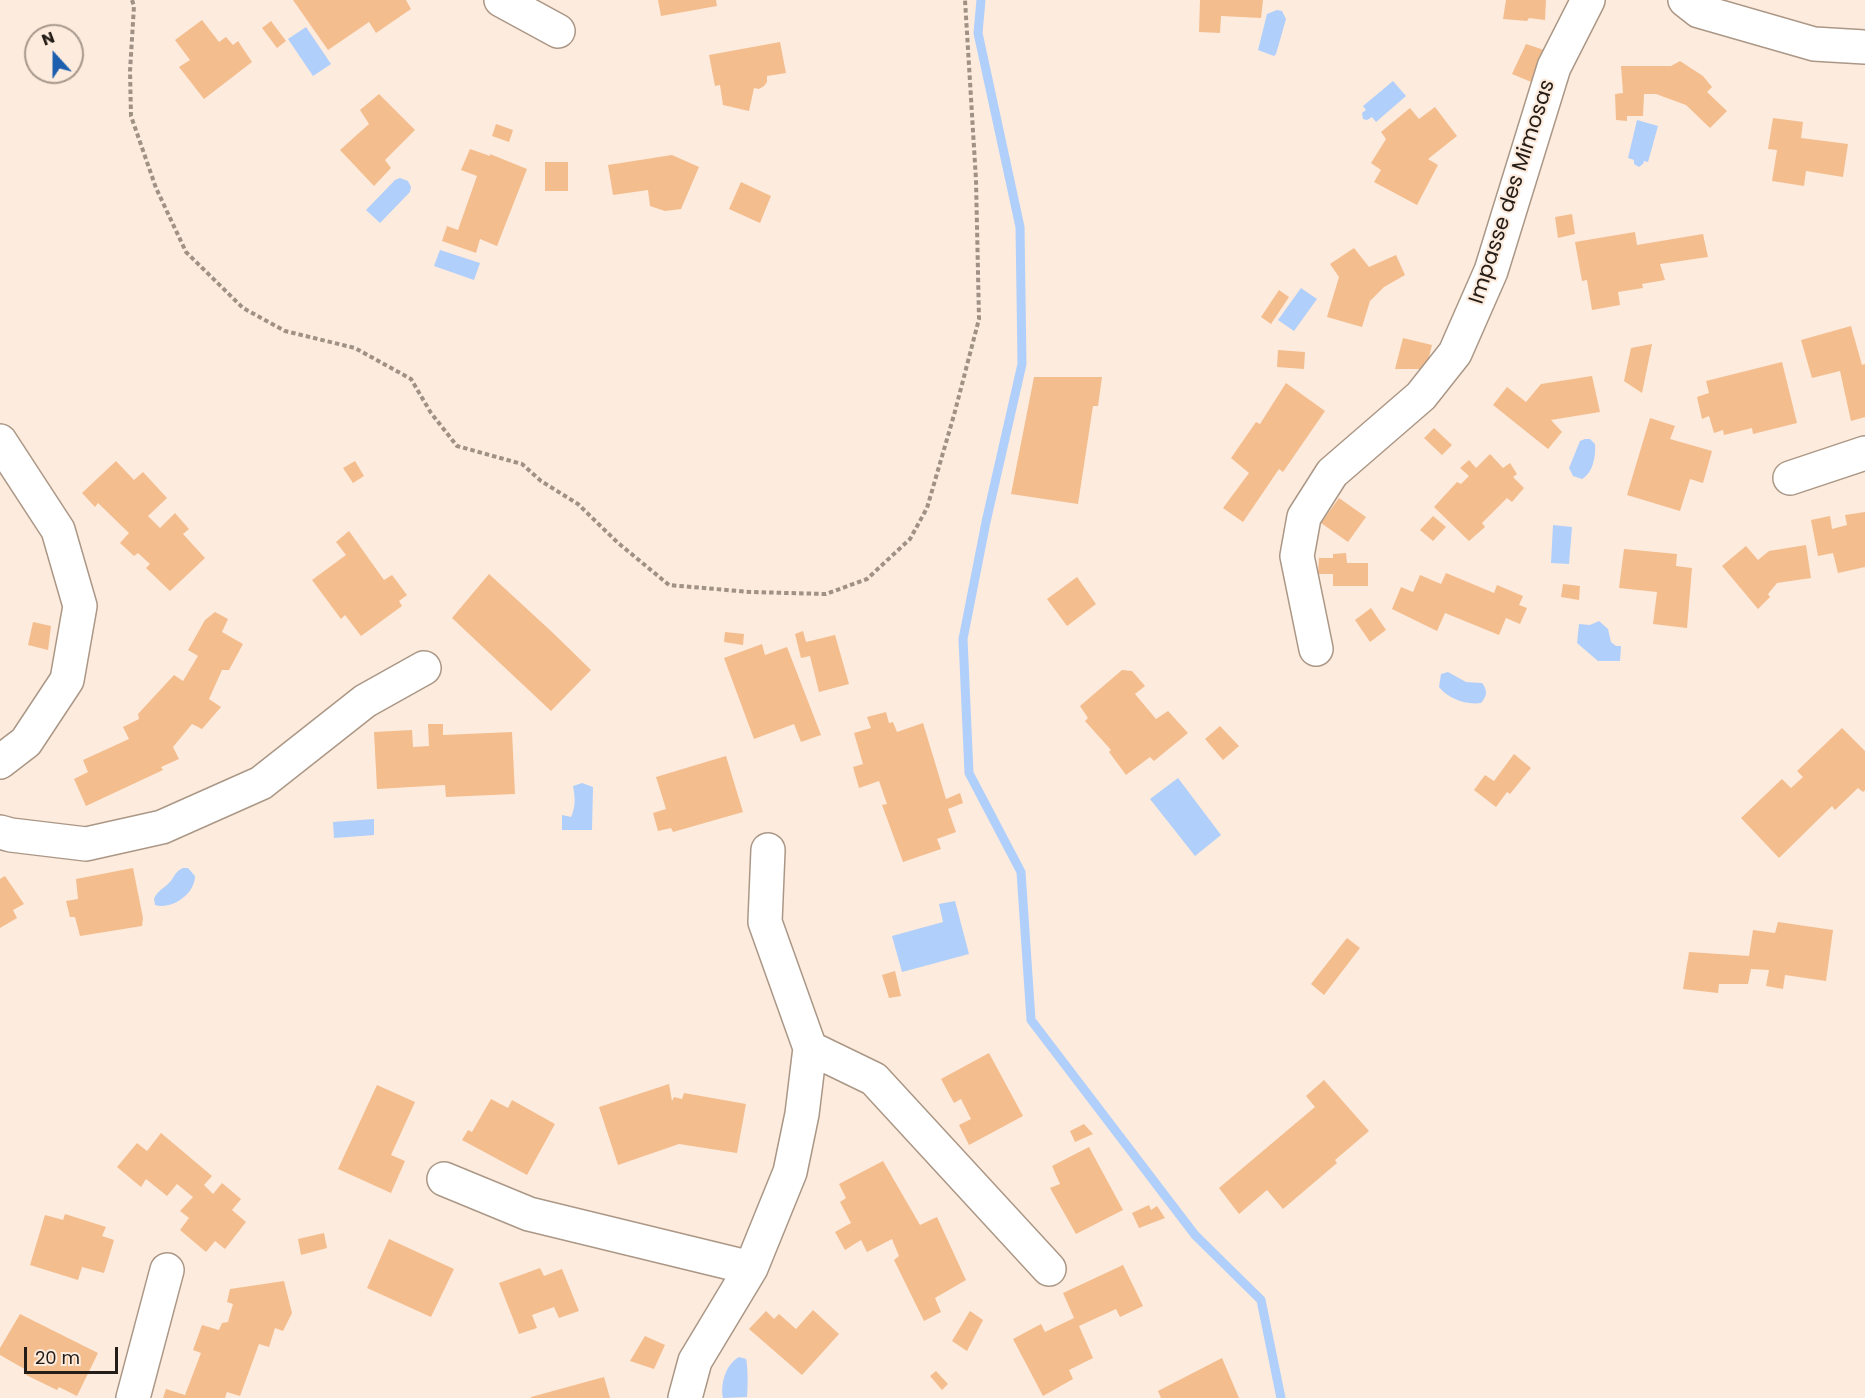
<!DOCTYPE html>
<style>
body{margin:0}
#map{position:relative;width:1865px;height:1398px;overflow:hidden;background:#fdebdd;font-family:Poppins,sans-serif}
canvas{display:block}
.north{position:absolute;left:24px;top:24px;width:60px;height:60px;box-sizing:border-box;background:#fdebdd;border:2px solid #a6988d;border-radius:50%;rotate:339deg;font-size:16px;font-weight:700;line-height:24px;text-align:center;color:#241c16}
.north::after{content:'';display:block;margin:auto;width:21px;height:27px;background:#1d5eaf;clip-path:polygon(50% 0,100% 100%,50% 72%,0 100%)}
.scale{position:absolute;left:24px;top:1347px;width:94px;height:27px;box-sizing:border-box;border:3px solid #241c16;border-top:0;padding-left:8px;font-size:18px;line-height:21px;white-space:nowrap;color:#241c16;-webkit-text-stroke:4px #fdebdd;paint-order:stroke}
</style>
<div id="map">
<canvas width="1865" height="1398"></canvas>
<div class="north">N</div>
<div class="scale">20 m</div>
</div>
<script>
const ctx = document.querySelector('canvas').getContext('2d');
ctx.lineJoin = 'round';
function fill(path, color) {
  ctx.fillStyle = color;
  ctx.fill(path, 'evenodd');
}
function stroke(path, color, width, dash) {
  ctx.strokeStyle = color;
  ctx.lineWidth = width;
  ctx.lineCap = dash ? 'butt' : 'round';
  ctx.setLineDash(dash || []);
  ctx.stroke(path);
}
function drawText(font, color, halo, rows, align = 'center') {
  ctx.font = font + ' Poppins,sans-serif';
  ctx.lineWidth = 4.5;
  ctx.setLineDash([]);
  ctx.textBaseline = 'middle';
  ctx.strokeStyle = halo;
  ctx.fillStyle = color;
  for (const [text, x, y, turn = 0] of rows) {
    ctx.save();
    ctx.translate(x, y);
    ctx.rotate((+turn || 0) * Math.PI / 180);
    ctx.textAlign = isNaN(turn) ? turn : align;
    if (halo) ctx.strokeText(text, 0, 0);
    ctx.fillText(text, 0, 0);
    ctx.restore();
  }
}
const water = new Path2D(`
 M1277,10L1282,11L1286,19L1276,54L1274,56L1258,50L1267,14Z
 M306,27L331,64L313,76L288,39Z
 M1393,81L1406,96L1376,122L1372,117L1367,120L1363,119L1362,113L1366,110L1363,106Z
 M1637,120L1658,126L1648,162L1644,161L1643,164L1639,167L1634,164V160L1628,158Z
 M400,178L408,181L411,187L410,192L380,223L366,210L395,180Z
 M440,250L480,263L474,280L434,266Z
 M1301,288L1317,299L1294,331L1278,320Z
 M1585,439H1590L1595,444C1596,456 1593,473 1582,479L1573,476L1569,468L1580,441Z
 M1553,525L1572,527L1569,564L1551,563Z
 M1599,621L1608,629L1611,642L1616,646H1621L1620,661H1598L1577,643L1579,624L1590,625Z
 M1448,672L1466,682L1482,683C1488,691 1487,696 1481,703C1465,705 1449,699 1439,687L1441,674Z
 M1178,778L1221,835L1195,856L1150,799Z
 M582,783L593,787L592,830H562V815L571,817C576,806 575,797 573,786Z
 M374,819V835L334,838L333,822Z
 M183,868H188L195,876C195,894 172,910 155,905L154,899C157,891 163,889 169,883C175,877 174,872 183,868Z
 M955,901L969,954L902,972L892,936L943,922L939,904Z
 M739,1357L746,1359C748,1366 748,1389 747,1397L723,1398C720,1384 726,1364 739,1357Z`);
const stream = new Path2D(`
 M981,0L978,33L1020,227L1022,364L986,522L963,639L969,773L1021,872L1031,1020L1195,1235L1261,1300L1281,1398`);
const building = new Path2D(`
 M293,0H406L411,9L376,33L369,22L328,50Z
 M658,0H716L717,6L661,16Z
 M1200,0H1263L1261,18L1221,16L1220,33L1199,32Z
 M1506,0H1546L1545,20L1529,18L1527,21L1503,19Z
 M202,20L219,42L226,37L233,45L238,41L252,62L204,99L179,67L190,60L175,40Z
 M271,21L286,41L277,48L262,28Z
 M780,42L786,73L767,76V82L764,86L759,89L754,88L749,111L723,105L720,85L715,86L709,55Z
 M1526,44L1547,51L1536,84L1512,74Z
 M1680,61L1703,76L1712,87L1707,92L1727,111L1710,128L1686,105L1656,94H1644L1643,116H1627V121L1616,120L1615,94L1623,93L1621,66H1671Z
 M379,94L415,130L385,160L391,168L374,186L340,150L369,124L360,110Z
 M1435,107L1457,136L1428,159L1438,165L1417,205L1374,182L1381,170L1371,163L1386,139L1381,132L1410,108L1419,119Z
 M1773,118L1803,122L1801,138L1848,144L1843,177L1806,171L1804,186L1772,181L1777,150L1768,149Z
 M496,124L513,130L509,142L492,136Z
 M470,149L490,156V154L527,169L497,246L480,239L476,253L442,241L447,226L458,230L477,176L461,170Z
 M672,155L699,167L681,209L665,211L650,206L648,190L613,195L608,165Z
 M545,162H568V191H545Z
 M741,182L771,196L760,223L729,209Z
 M1572,214L1575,234L1558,238L1555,217Z
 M1635,232L1637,245L1703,234L1708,257L1660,264L1665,280L1642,284L1643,288L1618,292L1620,305L1592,310L1587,280L1582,281L1575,242Z
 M1354,248L1369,267L1396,255L1405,275L1384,287L1370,301L1362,327L1327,317L1339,277L1330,264Z
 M1279,290L1289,297L1271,324L1261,317Z
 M1851,326L1862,365L1865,364V417L1851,421L1840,371L1812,378L1801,340Z
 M1403,338L1432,345L1426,369H1395Z
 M1652,344L1642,393L1624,381L1631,348Z
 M1278,350L1305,352L1304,369L1277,367Z
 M1782,362L1797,423L1753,434L1752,428L1724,435L1723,430L1714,433L1709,416L1702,419L1697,397L1709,393L1706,381Z
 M1592,376L1600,412L1551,420L1562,432L1548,449L1493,405L1507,387L1526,402L1541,384Z
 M1034,377H1102L1098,406H1093L1078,504L1011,494Z
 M1286,383L1325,411L1283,472L1279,469L1243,522L1223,508L1249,473L1231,458L1256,422L1260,424Z
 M1650,418L1675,426L1670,439L1712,451L1703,483L1690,479L1680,511L1627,495Z
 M1434,428L1452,445L1442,455L1424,438Z
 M1490,454L1503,468L1510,463L1517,474L1513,477L1524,488L1512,502L1507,498L1482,523L1485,527L1469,541L1434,507L1457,482L1461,484L1469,476L1460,468L1469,460L1476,468Z
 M116,461L134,480L143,472L167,498L148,516L160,528L175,513L189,529L183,534L205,558L170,591L146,568L150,564L138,553L134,556L120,543L129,533L98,503L95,507L82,493Z
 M355,461L364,476L353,483L343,468Z
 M1339,498L1366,517L1348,542L1321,523Z
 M1865,512V567L1838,573L1833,553L1818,556L1811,520L1830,516L1832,529L1847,525L1845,515Z
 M1433,516L1446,527L1433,541L1420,530Z
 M349,531L384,580L392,575L407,595L399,601L402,606L361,636L345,615L341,619L312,580L346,555L336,542Z
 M1806,545L1811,578L1777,583L1768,594L1770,597L1758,609L1722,566L1746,546L1758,560L1769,551Z
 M1624,549L1677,554L1676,566L1692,568L1687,628L1653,624L1657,592L1619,588Z
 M1346,553L1347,563H1368V586H1333V574H1318L1319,558H1333V554Z
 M1446,573L1494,593L1497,585L1523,596L1519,605L1527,608L1520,624L1506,618L1499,635L1445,613L1437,631L1392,609L1401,587L1413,592L1420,575L1441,584Z
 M489,574L552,632L591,670L551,711L452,618Z
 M1077,577L1096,604L1067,626L1047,599Z
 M1563,584L1580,586L1579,600L1561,597Z
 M1371,608L1386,630L1370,642L1355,620Z
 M215,612L228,619L222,632L243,644L229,670H222L209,699L221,707L202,729L192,724L173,747L179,759L161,767L163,770L86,806L74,779L88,772L83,760L129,739L123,727L139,719L138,714L174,675L183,681L198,656L188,650L205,620Z
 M33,622L51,626L48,650L28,645Z
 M803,631L806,642L835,635L849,684L819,692L810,656L801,658L795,634Z
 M725,632L744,634L743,645L724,642Z
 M762,644L765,655L787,647L821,735L801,742L794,724L754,739L724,658Z
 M1122,670L1132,671L1145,686L1135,694L1156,719L1168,711L1188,733L1154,761L1150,757L1126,775L1109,752L1111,750L1085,721L1088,718L1080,706Z
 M886,712L889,723L893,722L897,732L923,723L946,799L960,793L963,803L948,809L956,832L937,839L941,849L903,862L882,805L887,804L879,781L859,788L853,767L863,764L854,733L871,728L867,717Z
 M428,724H443V735L512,732L515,794L446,797L445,785L377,789L374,732L412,730L413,747L429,746Z
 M1220,726L1239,746L1223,760L1205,739Z
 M1842,728L1865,751V790L1863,792L1858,788L1835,810L1832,806L1779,858L1741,818L1782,779L1791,788L1803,777L1797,771Z
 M1514,754L1531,768L1510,794L1507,792L1496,807L1474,790L1485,775L1494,781Z
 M726,756L743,812L673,832L671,828L658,831L653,813L666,809L656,777Z
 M133,868L143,918L142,926L80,936L75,917H70L66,901L78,899L76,879Z
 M5,876L24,904L13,910L17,918L0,928V879Z
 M1778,922L1833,930L1826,981L1785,975L1783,989L1766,986L1769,970L1751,969L1748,984H1719L1718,993L1683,989L1689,952L1749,956L1753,930L1775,933Z
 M1347,938L1360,948L1324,995L1311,984Z
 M895,971L901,996L889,998L882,975Z
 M989,1053L1023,1116L969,1145L959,1125L971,1119L961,1099L954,1103L941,1079Z
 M1324,1080L1369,1131L1335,1160L1337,1163L1283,1209L1267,1190L1239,1214L1219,1188L1315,1107L1306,1096Z
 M669,1084L672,1101L674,1097L682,1099L684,1093L746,1104L737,1153L679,1144L618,1165L599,1107Z
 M377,1085L415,1102L391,1155L405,1161L391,1193L338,1169Z
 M491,1099L508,1108L512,1100L555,1124L527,1175L462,1140L468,1130L472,1132Z
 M1084,1124L1093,1134L1075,1142L1070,1131Z
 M161,1133L212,1176L204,1185L213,1194L222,1183L241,1199L232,1210L246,1222L225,1249L215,1241L206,1252L180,1230L189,1218L180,1211L193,1197L177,1184L167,1196L146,1179L141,1187L117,1167L137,1143L147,1151Z
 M1089,1147L1123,1210L1076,1234L1050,1188L1060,1184L1052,1166Z
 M883,1161L920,1225L937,1217L966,1280L935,1298L941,1312L924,1321L894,1260L899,1256L892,1239L867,1252L861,1240L845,1250L835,1232L851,1223L840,1202L846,1198L839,1184Z
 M1149,1205L1151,1210L1157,1206L1165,1218L1139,1228L1132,1213Z
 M65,1214L106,1227L102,1236L114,1240L104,1273L82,1267L78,1280L30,1265L45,1215L63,1220Z
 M324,1233L327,1248L301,1255L298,1239Z
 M389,1239L454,1269L431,1317L367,1288Z
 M1123,1265L1143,1306L1120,1317L1116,1309L1079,1326L1093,1358L1069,1370L1073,1379L1043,1396L1013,1339L1041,1324L1045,1332L1074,1318L1063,1293Z
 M540,1268L544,1276L562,1269L579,1311L559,1318L554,1307L532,1315L537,1328L519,1334L499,1283Z
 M284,1281L292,1313L283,1331L275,1328L269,1347L259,1344L240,1396L227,1392L225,1398H163L166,1389L185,1395L201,1353L193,1350L202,1325L219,1330L222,1323L228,1322L233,1304L227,1302L230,1289Z
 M813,1310L839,1334L802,1375L749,1329L766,1311L774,1319L779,1314L796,1329Z
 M970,1311L983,1320L967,1351L952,1341Z
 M20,1314L98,1353L77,1396L59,1387L57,1390L26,1375L28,1371L0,1355V1348Z
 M645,1336L665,1345L654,1369L630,1361Z
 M1222,1358L1239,1398H1161L1158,1391Z
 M936,1371L948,1384L942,1390L930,1376Z
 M604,1377L610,1398H531V1397Z`);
const path = new Path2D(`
 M132,0L134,6L130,71L131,116L156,188L186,252L243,308L285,331L355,348L411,379L431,413L457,446L522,464L541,481L578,504L617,542L669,585L750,592L826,594L867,579L910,539L927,508L954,415L979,319L976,180L965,0`);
const street = new Path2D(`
 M501,0L558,31
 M0,441L58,530L80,606L67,680L26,742L0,762
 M1790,478L1865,453
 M1316,649L1297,556L1304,517L1332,473L1421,396L1455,353L1491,271L1554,67L1588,0
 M0,832L11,835L86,844L162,827L261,783L365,701L424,668
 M810,1048L874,1079L1049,1269
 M444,1179L529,1214L751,1268
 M133,1398L167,1270
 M685,1398L695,1361L751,1268L790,1172L802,1114L810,1048L765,922L768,850`);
const secondary = new Path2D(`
 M1685,0L1699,11L1814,44L1865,47`);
const streetNames = [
 ["Impasse des Mimosas",1513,192,-72]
];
fill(water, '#b0cffb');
stroke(stream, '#b0cffb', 9);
fill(building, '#f4bd8e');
stroke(street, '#ab9786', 36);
stroke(secondary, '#ab9786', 36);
stroke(path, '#9f9186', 4, [4.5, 3]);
stroke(street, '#fff', 33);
stroke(secondary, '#fff', 33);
drawText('21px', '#241c16', '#fdebdd', streetNames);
</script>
